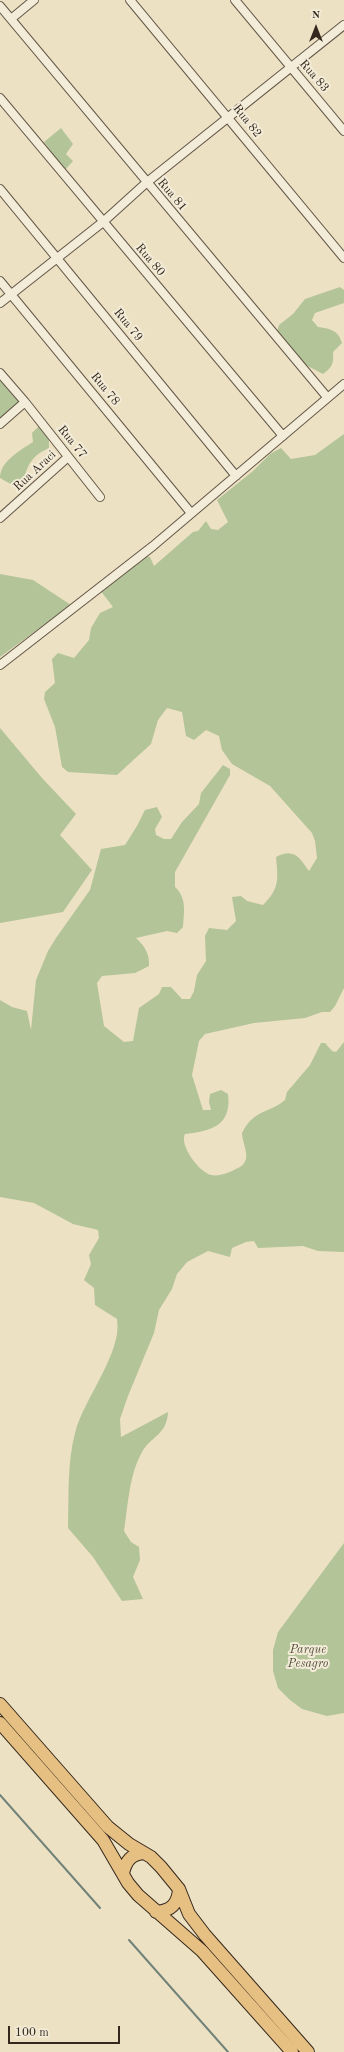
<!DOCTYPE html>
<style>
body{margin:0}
#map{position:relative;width:344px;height:2052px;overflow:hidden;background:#ede1c4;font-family:"Old Standard TT",serif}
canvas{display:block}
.north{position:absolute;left:296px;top:8px;width:40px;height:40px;-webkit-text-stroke:3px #f3ecd9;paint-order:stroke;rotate:0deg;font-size:11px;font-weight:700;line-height:16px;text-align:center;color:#35271d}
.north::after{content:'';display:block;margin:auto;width:14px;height:18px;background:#35271d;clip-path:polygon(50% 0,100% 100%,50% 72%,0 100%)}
.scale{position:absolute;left:8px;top:2026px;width:112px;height:18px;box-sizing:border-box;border:2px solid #35271d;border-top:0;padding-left:5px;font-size:12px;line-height:14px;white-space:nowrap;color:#35271d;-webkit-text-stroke:3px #f3ecd9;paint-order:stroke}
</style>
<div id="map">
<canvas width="344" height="2052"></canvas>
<div class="north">N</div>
<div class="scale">100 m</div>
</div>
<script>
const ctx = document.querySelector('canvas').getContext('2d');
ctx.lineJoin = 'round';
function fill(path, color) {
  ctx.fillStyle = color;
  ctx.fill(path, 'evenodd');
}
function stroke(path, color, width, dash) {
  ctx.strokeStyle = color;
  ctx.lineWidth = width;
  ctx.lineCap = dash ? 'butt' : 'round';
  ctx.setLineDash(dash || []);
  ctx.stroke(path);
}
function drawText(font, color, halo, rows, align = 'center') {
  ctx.font = font + ' "Old Standard TT",serif';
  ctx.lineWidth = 4;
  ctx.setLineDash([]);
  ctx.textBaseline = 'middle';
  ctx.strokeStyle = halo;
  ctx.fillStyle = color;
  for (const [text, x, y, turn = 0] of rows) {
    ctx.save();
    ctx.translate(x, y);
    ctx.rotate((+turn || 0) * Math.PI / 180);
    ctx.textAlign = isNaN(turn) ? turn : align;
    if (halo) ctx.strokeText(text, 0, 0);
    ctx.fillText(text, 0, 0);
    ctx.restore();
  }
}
const green = new Path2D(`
 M61,128L73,144L66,154L73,161L65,170L44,142Z
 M340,287L344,290V303L315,313L312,320L318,327C331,329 338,330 342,343L333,352C334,363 332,368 323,374L300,362L277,332L279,325L293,314L305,299Z
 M0,378L22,405L0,423Z
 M39,426C49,431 49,438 49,448C27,458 27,469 21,490L0,478C0,461 21,450 33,442L32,433Z
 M344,434V988L335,1006L330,1012H322L305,1018L254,1023L205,1034L199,1041L192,1075L203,1110H211L209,1102L210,1094L221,1090L228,1094C232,1126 211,1131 185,1134C179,1145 199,1172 211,1175C221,1177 232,1171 240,1167C253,1159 242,1144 242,1133C254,1109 268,1114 285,1100L287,1092L310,1065L321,1043H325L332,1051L336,1052L344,1042V1252L318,1251L303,1246L258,1248L254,1241L246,1242L232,1248L230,1257L208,1251L187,1262L177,1274L172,1289L159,1310L154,1333L128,1396L120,1419L121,1437L168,1412C167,1435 151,1436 142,1452C129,1475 128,1506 124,1531L131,1542L139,1547L140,1560L133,1577L143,1599L122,1601L93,1557L68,1528C69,1497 67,1463 75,1433C83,1400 123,1352 117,1319L95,1305L94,1288L84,1280L91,1264L89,1255L99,1238L98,1230L73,1224L34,1203L0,1197V1000L12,1007L27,1011L31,1030L36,980L48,951L56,938L90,890L101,849L125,845L137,826L145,810L157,807L162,817L155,829L156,835L164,839H171L182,822L199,804L201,793L223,765L230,769V775L175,872V887C187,898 184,912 183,927L177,933L167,931L136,938C144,945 150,954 149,966L135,973L102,976L97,983L104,1026L124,1042L133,1041L139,1008L159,994L162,987H171L182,999H190L194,991L197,975L206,961L205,936L209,928L227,930L236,921L232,897L241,896L247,901L263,905C280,888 278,879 276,857C295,847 300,859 309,871L317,858L315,841L312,833L270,786L232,764L222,750L219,736L206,730L194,740L186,736L182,712L167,708L158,720L151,744L117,775L68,772L62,767L55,727L44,699L45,692L55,683L52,659L58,653L74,658L89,640L91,628L100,613L113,607L100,590L145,556L150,557L154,566L193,532L198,531L206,521L211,529L218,530L228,522L217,500L253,471L270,454L281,448L291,459L315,455Z
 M0,574L33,580L71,605L0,657Z
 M0,728L42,778L76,814L60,835L92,870L63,912L0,923Z
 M344,1543V1713L327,1716L302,1709L290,1700L278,1688L273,1671V1650L278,1632Z`);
const stream = new Path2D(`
 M0,1795L100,1908
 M129,1940L228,2052`);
const minor = new Path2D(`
 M130,0L344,258
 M235,0L344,131
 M0,6L327,397
 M11,19L34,0
 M0,98L283,436
 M0,189L236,476
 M0,281L191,513
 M0,303L103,222L146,183L344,25
 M0,373L25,402L100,497
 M0,424L25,402
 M0,518L68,457
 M0,665L153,546L344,384`);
const highway = new Path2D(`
 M0,1704L108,1827L129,1844L151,1857L161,1867L179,1889L189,1914L205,1935L308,2052
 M0,1723L103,1840L128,1883L138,1895L202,1951L292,2052
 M123,1873C126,1861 131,1854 144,1853
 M156,1912C171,1911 178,1904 179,1889`);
const streetNames = [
 ["Rua 83",314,76,49],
 ["Rua 82",247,121,52],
 ["Rua 81",172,195,50],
 ["Rua 80",150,260,50],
 ["Rua 79",128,325,51],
 ["Rua 78",105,389,51],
 ["Rua 77",72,442,51],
 ["Rua Araci",35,471,-43]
];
const parkNames = [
 ["Parque",308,1650],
 ["Pesagro",308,1664]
];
fill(green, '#b3c498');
stroke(stream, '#718278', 2);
stroke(minor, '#635647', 10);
stroke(highway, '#35271d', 14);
stroke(minor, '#f3ecd9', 8);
stroke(highway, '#e6c082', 12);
drawText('12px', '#35271d', '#f3ecd9', streetNames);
drawText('italic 12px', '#544e3c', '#f3ecd9', parkNames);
</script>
